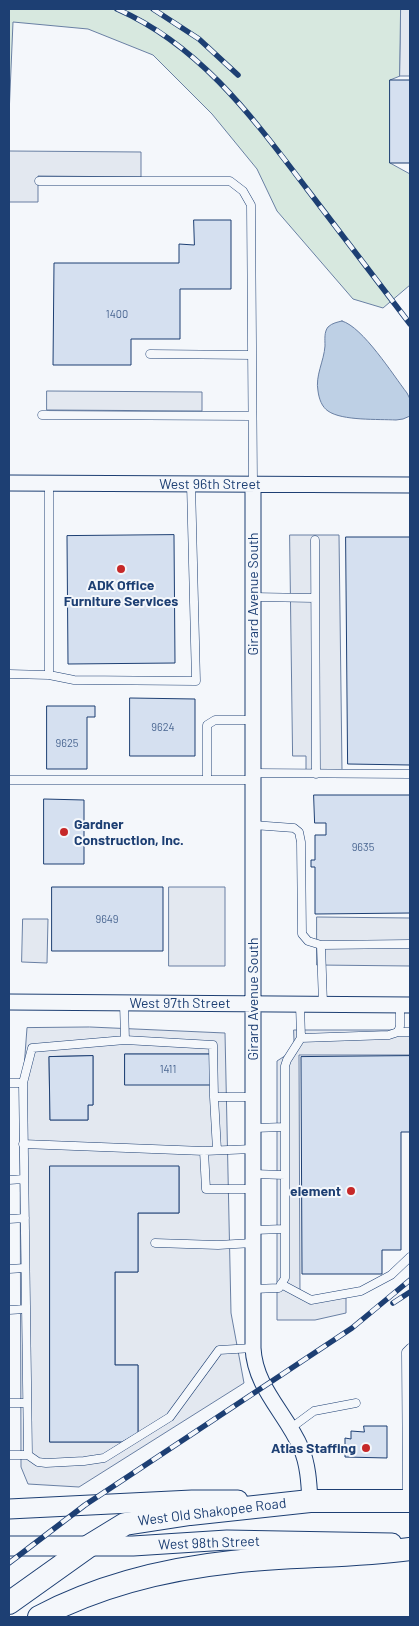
<!DOCTYPE html>
<style>
body{margin:0}
#map{position:relative;width:419px;height:1626px;overflow:hidden;background:#f4f7fb;font-family:Barlow,sans-serif}
canvas{display:block}
.frame{position:absolute;inset:0;border:10px solid #1d3f73;pointer-events:none}
</style>
<div id="map">
<canvas width="419" height="1626"></canvas>
<div class="frame"></div>
</div>
<script>
const ctx = document.querySelector('canvas').getContext('2d');
ctx.lineJoin = 'round';
function fill(path, color) {
  ctx.fillStyle = color;
  ctx.fill(path, 'evenodd');
}
function stroke(path, color, width, dash) {
  ctx.strokeStyle = color;
  ctx.lineWidth = width;
  ctx.lineCap = dash ? 'butt' : 'round';
  ctx.setLineDash(dash || []);
  ctx.stroke(path);
}
function drawText(font, color, halo, rows, align = 'center') {
  ctx.font = font + ' Barlow,sans-serif';
  ctx.lineWidth = 4;
  ctx.setLineDash([]);
  ctx.textBaseline = 'middle';
  ctx.strokeStyle = halo;
  ctx.fillStyle = color;
  for (const [text, x, y, turn = 0] of rows) {
    ctx.save();
    ctx.translate(x, y);
    ctx.rotate((+turn || 0) * Math.PI / 180);
    ctx.textAlign = isNaN(turn) ? turn : align;
    if (halo) ctx.strokeText(text, 0, 0);
    ctx.fillText(text, 0, 0);
    ctx.restore();
  }
}
const green = new Path2D(`
 M9,9H401L400,76L390,80V163L410,174V285L383,308L353,299L277,211L257,169L212,114L153,55L88,29L13,22L9,116Z`);
const parking = new Path2D(`
 M401,9H410V76H400Z
 M9,151L141,152V177L38,176V202H9Z
 M47,391L202,392V411L47,410Z
 M290,535H339L342,770L306,771V756H293Z
 M169,887H225V966H169Z
 M317,917L410,918V966L317,965Z
 M23,919H48L47,963L22,962Z
 M90,1027L225,1033L231,1313L244,1383L79,1487L28,1484L21,1467L20,1122L27,1028ZM125,1054H211L125,1084ZM93,1056V1105H88V1120H50L49,1057ZM50,1167H179V1213H138V1272H115V1365H138V1433L122,1442H50Z
 M294,1030H410V1055H299L300,1298L346,1292V1313L315,1320H277V1061L294,1050Z`);
const water = new Path2D(`
 M342,321C363,327 393,375 407,393L410,399V416L403,419L396,420C379,419 342,421 328,411C322,407 319,399 318,391C315,376 324,361 325,346C325,339 324,332 328,327C332,323 338,322 342,321Z`);
const building = new Path2D(`
 M390,80H410V163H390Z
 M194,220H231V289H180V339H131V365H53L54,263H179V244L194,245Z
 M174,535L175,663L68,664L67,536Z
 M346,537H410V765L348,764Z
 M130,698L195,699V756H130Z
 M47,706H95V717H87V769H47Z
 M314,795H410V913L315,914V867H311V860H315V835H326V823H315Z
 M44,799L84,800V864H44Z
 M52,887H163V951H52Z
 M125,1054H211V1085H125Z
 M93,1056V1105H88V1120H50L49,1057Z
 M410,1056V1132H401V1250H382V1274H302L301,1057Z
 M50,1166H179V1213H138V1272H115V1365H138V1433L122,1442H50Z
 M364,1426H387V1458L345,1457V1438L351,1439V1431L364,1432Z`);
const service = new Path2D(`
 M39,181H230L243,191L251,205L253,484
 M150,354L252,355
 M42,415L252,416
 M49,483V675L74,680L196,681L191,484
 M315,540L316,774
 M253,597L315,598
 M9,674L49,675
 M253,773L410,774
 M9,780H253
 M207,780V725L215,720H253
 M253,825L294,828L299,832L301,842L302,934L308,941L321,945L323,1004
 M321,945L410,944
 M398,1032H410
 M301,1038L389,1035L398,1032L400,1026V1005
 M125,1040L213,1045L214,1097H253
 M9,1083H23L28,1455H9
 M23,1083L32,1048L125,1040L124,1003
 M214,1097L217,1150
 M253,1128L285,1127
 M23,1144L204,1151L253,1149
 M204,1151L206,1189H253
 M253,1174L285,1175
 M9,1180L24,1179
 M9,1219L25,1218
 M253,1230L285,1229
 M155,1243L218,1245L253,1243
 M9,1269L25,1268
 M281,1284L311,1300L361,1291L391,1275L410,1257
 M253,1289L279,1288L285,1278V1066L287,1060L301,1038L300,1004
 M9,1310L26,1309
 M9,1403H27
 M291,1428L314,1411L356,1403
 M28,1455L38,1462L46,1463L84,1461L104,1458L170,1417L219,1350L253,1348
 M407,1499L406,1352L410,1348`);
const minor = new Path2D(`
 M9,483L410,485
 M253,484V1348C255,1388 286,1413 301,1448C308,1464 309,1483 310,1501
 M9,1002L410,1005`);
const tertiary = new Path2D(`
 M9,1509L192,1500H238
 M9,1546H133L227,1540L392,1543`);
const secondary = new Path2D(`
 M9,1603L89,1546L125,1524L190,1514L310,1501H410
 M39,1617C98,1586 166,1569 232,1562C291,1555 351,1557 410,1549`);
const rail = new Path2D(`
 M117,9C201,46 253,118 307,189C341,234 376,279 410,324
 M153,9L199,39L238,75
 M393,1303L410,1292
 M9,1563L85,1505L352,1328L410,1280`);
const markers = [
 [121,569,5,"#c62828"],
 [64,832,5,"#c62828"],
 [351,1191,5,"#c62828"],
 [366,1448,5,"#c62828"]
];
const numberNames = [
 ["1400",117,314],
 ["9624",163,727],
 ["9625",67,743],
 ["9635",363,847],
 ["9649",107,919],
 ["1411",168,1069]
];
const streetNames = [
 ["West 96th Street",210,484],
 ["Girard Avenue South",253,594,-90],
 ["Girard Avenue South",253,999,-90],
 ["West 97th Street",180,1003],
 ["West Old Shakopee Road",212,1512,-7],
 ["West 98th Street",209,1543,-2]
];
const poiNames = [
 ["ADK Office",121,585,"center"],
 ["Furniture Services",121,601,"center"],
 ["Gardner",74,824,"left"],
 ["Construction, Inc.",74,840,"left"],
 ["element",341,1191],
 ["Atlas Staffing",356,1448]
];
fill(green, '#d7e8df');
stroke(green, '#687fa3', 1);
fill(parking, '#e3e8f0');
stroke(parking, '#687fa3', 1);
fill(water, '#bed0e5');
stroke(water, '#687fa3', 1);
fill(building, '#d5e0f0');
stroke(building, '#1d3f73', 1);
stroke(service, '#1d3f73', 9);
stroke(minor, '#1d3f73', 17);
stroke(tertiary, '#1d3f73', 21);
stroke(secondary, '#1d3f73', 24);
stroke(service, '#f4f7fb', 8);
stroke(minor, '#f4f7fb', 15);
stroke(tertiary, '#f4f7fb', 19);
stroke(secondary, '#f4f7fb', 22);
stroke(rail, '#1d3f73', 5.5);
stroke(rail, '#f4f7fb', 4, [11]);
for (const [x, y, r, color] of markers) {
  const dot = new Path2D();
  dot.arc(x, y, r, 0, 2 * Math.PI);
  ctx.fillStyle = color;
  ctx.fill(dot);
  stroke(dot, '#f4f7fb', 2);
}
drawText('11px', '#4b6792', null, numberNames);
drawText('14px', '#1d3f73', '#f4f7fb', streetNames);
drawText('bold 14px', '#1d3f73', '#f4f7fb', poiNames, 'right');
</script>
